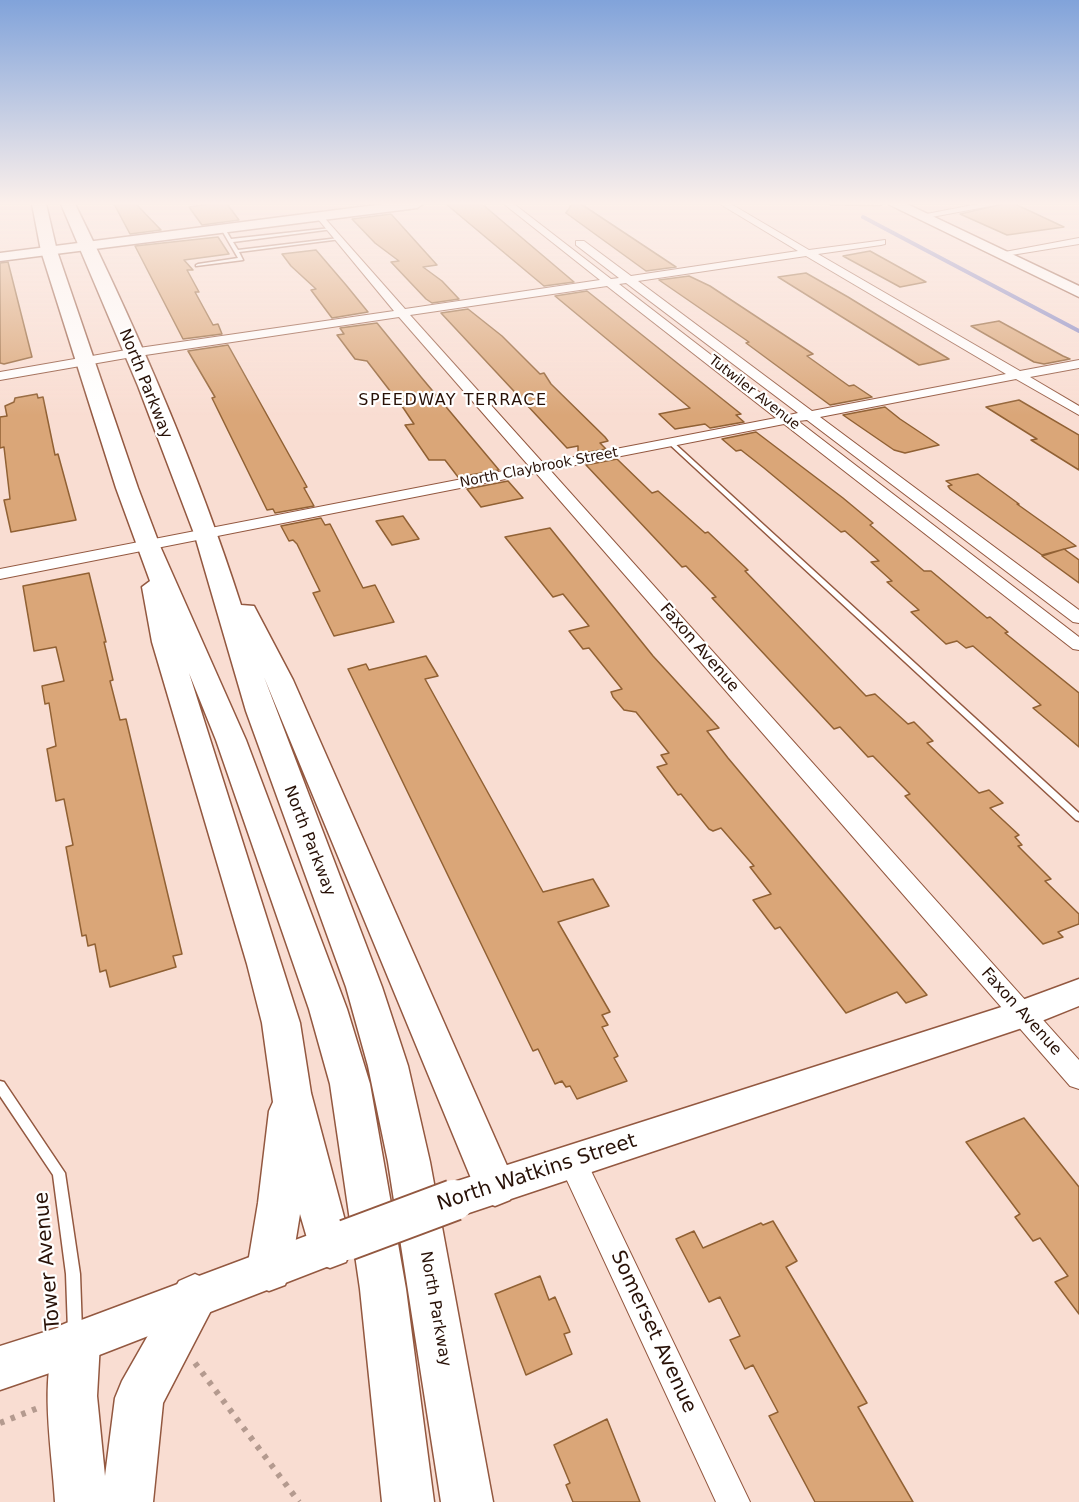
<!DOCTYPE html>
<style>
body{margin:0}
canvas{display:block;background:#f9ddd2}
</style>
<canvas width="1079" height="1502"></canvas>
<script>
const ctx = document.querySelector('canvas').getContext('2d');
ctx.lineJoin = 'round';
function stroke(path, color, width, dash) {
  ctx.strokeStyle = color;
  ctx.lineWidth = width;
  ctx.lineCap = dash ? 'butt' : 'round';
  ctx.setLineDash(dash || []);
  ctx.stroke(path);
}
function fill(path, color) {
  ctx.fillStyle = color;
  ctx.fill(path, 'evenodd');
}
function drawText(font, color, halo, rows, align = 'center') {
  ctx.font = font + ' "DejaVu Sans",sans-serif';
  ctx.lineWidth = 4.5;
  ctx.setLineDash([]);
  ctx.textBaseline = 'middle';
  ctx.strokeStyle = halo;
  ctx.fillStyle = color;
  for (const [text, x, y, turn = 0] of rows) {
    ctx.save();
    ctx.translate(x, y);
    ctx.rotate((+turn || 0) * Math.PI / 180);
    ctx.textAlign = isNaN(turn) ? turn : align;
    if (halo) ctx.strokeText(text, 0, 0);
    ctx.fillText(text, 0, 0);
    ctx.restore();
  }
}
const stream = new Path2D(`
 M863,217L1079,331`);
const building = new Path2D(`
 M114,204H136L161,230L130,234Z
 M209,204H227L239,220L202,225L189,207Z
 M446,204H482L574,282L544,286Z
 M572,204H581L676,267L646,271L566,213Z
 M1003,204H1015L1064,227L1007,235L960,214Z
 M391,214L437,265L423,267L442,281L459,299L432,303L426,299L391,262L399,261L375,243L352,219Z
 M218,237L229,254L184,260L193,270H187L199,292H195L213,325L218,324L222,334L183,339L135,246Z
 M316,250L346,285L368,312L332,318L311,290L316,289L291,266L282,254Z
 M870,251L926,282L900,287L843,256Z
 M8,262L32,357L4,364L0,363V263Z
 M806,273L848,297L949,359L919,365L778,277Z
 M689,276L710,286L813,354L807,356L849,386L854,385L872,397L830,405L746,343L749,342L659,280Z
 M587,291L741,414L736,415L744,422L710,428L705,424L675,429L659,414L690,408L555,296Z
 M468,309L502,336L540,374L544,373L551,384L605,437L608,441L600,443L606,449L578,454V446L567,448L441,313Z
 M999,321L1063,356L1070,359L1044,364L1034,362L971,326Z
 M377,323L421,377L499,470L458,477L445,460H429L405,425L414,424L404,409L367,361L355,359L337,335L344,334L340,328Z
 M228,345L307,487L304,488L314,506L275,513L273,509L267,510L212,398L215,397L188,351Z
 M37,394L38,398L43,397L55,455L58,454L76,520L11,532L4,500L10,499L4,447L0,448V417L7,416L5,406L14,402L15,398Z
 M1019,400L1079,435V470L1031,440L1037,439L986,407Z
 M885,407L900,419L939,445L905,453L894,450L843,415Z
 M756,432L843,498L873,523L870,525L924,571H931L987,618L990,617L1008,632L1005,633L1079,693V747L1033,708L1041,705L973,646L966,648L957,641L946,644L911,612L919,610L887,582L892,581L871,562L879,561L845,531L841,532L764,468L741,450L736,451L722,439Z
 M617,459L652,493L658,491L705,533L708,532L748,570L745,571L866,696L875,694L908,724L914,722L933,741L927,743L979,793L989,790L1003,803L990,808L1019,835L1015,837L1022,845L1018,846L1051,879L1045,881L1079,914V924L1058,932L1063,937L1043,944L905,796L910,794L873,756L868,757L840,727L834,729L712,598L716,597L686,566L682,567L586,465Z
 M978,474L1019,504H1017L1076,546L1042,555L950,489L948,486L952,485L946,481Z
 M508,481L523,498L481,507L467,489Z
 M403,516L419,539L392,545L376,521Z
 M321,518L325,525L330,524L363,588L375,585L394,622L334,636L313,593L320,591L297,544L293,540L289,541L281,526Z
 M550,528L653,656L719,728L707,731L728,758L927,995L906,1003L897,992L846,1013L780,927L775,929L753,900L771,894L750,867L754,866L721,828L713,831L709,829L681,794L678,795L657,767L667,764L661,755L669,753L636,712L624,710L613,697L611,692L622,689L589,648L583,649L569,631L589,626L563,594L553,597L505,537Z
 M1064,549L1079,560V583L1042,556Z
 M89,573L106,642H104L113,680L110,681L120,720L126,719L182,954L173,956L176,967L110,987L106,970L100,972L95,944L88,946L86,935L82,936L66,847L73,845L64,799L56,801L47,749L56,746L49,703L45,704L42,686L64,681L56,647L34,651L23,586Z
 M426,656L438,676L425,679L543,892L593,879L609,906L558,922L610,1012L602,1015L608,1025L602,1027L618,1056L614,1058L627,1081L577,1099L570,1086L566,1087L562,1081L555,1084L538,1049L533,1051L348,669L366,664L369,670Z
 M1024,1118L1079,1187V1314L1055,1282L1068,1276L1040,1238L1033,1241L1015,1217L1020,1214L966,1142Z
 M773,1221L797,1261L786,1267L867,1403L858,1407L913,1502H815L769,1416L778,1412L753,1365L745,1369L730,1340L740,1336L720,1297L709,1302L676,1239L694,1231L703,1248L761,1223L763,1225Z
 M540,1276L549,1300L555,1297L570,1332L564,1334L572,1354L526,1375L495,1294Z
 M607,1419L640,1502H573L566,1485L570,1483L554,1445Z`);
const path = new Path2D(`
 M195,1363L299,1502
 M0,1423L38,1408`);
const lane = new Path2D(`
 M830,204H882L880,205Z
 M220,227H224L231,239L331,228L333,229L233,242L238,250L339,238L341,239L239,252L243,260L196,266V265L198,264L238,258Z
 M668,441H672L1079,813V821L1076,820L668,443Z
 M0,1081L4,1082L65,1173L80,1274L82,1331L80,1336L75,1338L70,1336L68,1331L66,1274L53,1175L0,1096Z`);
const street = new Path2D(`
 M504,204H514L611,279L619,278L576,245V241H584L631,276L798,251L720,204H731L809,250L885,240V244L881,245L818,254L1020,371L1079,360V368L1030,377L1079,406V415L1016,379L820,417L1079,610V623L1073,622L807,420L798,421L1079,637V650L1073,649L784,424L550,470L1079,1060V1089L1070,1086L536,473L0,579V569L529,466L399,317L132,357L0,380V372L132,349L394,311L318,219V215L321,214L405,309L600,280ZM806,256L1006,374L812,411L638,281ZM626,283L798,413L789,415L619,284ZM607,286L776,418L543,463L410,315Z
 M978,204H1001L921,219L916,216Z
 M1079,238V244L999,257L994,254Z
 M572,1149L582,1152L750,1502H716L558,1161L562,1152Z`);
const secondary = new Path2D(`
 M384,204H423L417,208L0,261V253Z
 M1079,979V1006L1034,1024L454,1218L440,1213L435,1200L440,1187L454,1182L1014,1003Z
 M346,1221L360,1226L366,1240L360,1254L76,1364L0,1390V1346L76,1322Z`);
const primary = new Path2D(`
 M32,204H46L57,251L138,488L160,546L246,740L347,1009L370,1084L406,1289L434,1502H382L360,1289L330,1084L309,1009L216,740L189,673L300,1023L311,1093L352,1247L346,1262L330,1268L314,1262L300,1214L291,1269L285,1285L269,1291L253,1285L247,1269L258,1203L269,1111L273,1102L262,1023L247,964L152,642L142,587L150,581L116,488L41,251Z
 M61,204H75C139,334 197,468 241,605L254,606L293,680L516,1186L510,1200L495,1206L480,1200L264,677L382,987L408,1066L430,1162L493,1502H441L388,1162L368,1066L346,987L246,711L195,536L138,386Z
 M888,204H907L1079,286V297Z
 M195,1274L211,1281L218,1297L163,1403L153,1502H55C52,1447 38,1379 59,1326L76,1319L93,1326L100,1343L97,1396L105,1476L115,1398L122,1381L179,1281Z`);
const secondaryBridge = new Path2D(`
 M347,1240L454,1200`);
const farStreetnames = [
 ["Tutwiler Avenue",754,393,38],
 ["North Claybrook Street",539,468,-11]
];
const streetNames = [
 ["North Parkway",145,384,68],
 ["Faxon Avenue",699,648,49],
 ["North Parkway",309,841,69],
 ["Faxon Avenue",1021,1012,48],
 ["North Parkway",435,1309,80]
];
const farQuarternames = [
 ["SPEEDWAY TERRACE",453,401]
];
const nearStreetnames = [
 ["North Watkins Street",537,1173,-18],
 ["Tower Avenue",48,1261,-95],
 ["Somerset Avenue",653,1332,65]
];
stroke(stream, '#888ac5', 4);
fill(building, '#daa678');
stroke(building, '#916134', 1.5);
stroke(lane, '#935840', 3);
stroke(street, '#935840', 2);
stroke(secondary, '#935840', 3);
stroke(primary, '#935840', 3);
stroke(path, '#b49a8f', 6, [4.5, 7]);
fill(lane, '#fff');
fill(street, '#fff');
fill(secondary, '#fff');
fill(primary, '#fff');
stroke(secondaryBridge, '#935840', 44, []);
stroke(secondaryBridge, '#fff', 40);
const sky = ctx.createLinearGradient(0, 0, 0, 415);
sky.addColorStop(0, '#81a3da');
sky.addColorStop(0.49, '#fcf0eb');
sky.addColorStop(1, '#fcf0eb00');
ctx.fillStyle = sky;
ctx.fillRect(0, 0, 1079, 415);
drawText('14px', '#281107', '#fff', farStreetnames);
drawText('16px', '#281107', '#fff', streetNames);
ctx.letterSpacing = '1.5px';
drawText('16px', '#281107', '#fff', farQuarternames);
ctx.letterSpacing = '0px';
drawText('20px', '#281107', '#fff', nearStreetnames);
</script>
